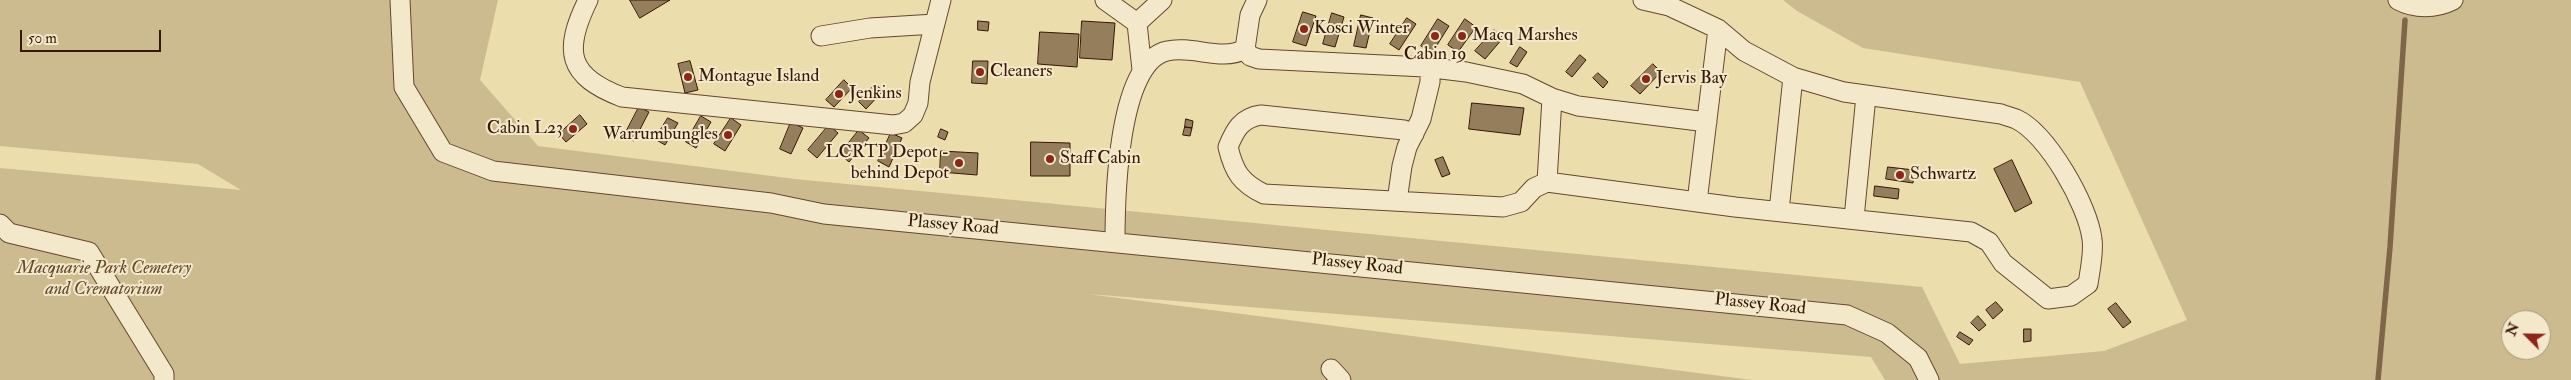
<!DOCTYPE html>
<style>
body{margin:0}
#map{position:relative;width:2571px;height:380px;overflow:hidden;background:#ecddad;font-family:"IM FELL Double Pica",serif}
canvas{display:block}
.north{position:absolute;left:2501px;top:310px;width:50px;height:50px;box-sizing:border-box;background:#f3e9ca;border:1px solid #a7957a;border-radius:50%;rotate:293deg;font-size:14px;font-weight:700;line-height:20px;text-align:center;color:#351703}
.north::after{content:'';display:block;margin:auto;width:18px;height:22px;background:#8f2418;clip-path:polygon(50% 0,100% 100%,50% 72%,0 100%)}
.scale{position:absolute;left:20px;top:30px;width:141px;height:22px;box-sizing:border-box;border:2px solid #351703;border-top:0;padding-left:6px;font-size:15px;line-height:18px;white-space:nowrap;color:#351703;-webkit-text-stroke:4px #f3e9ca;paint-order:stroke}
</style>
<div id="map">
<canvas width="2571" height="380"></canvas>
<div class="north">N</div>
<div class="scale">50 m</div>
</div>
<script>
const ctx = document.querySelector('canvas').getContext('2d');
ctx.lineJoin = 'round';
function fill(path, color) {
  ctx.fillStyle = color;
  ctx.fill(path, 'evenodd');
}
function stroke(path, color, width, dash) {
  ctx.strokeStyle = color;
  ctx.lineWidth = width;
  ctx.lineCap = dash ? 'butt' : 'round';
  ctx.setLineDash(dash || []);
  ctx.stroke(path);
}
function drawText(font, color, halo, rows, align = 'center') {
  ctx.font = font + ' "IM FELL Double Pica",serif';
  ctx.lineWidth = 4;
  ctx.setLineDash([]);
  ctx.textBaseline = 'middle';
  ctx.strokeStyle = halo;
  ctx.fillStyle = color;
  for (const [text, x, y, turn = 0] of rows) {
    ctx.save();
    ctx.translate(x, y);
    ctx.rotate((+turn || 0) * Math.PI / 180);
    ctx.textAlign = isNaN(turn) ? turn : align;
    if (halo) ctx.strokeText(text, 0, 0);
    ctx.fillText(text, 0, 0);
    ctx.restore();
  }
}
const green = new Path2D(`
 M0,0H498L480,80L538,146L795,179L1922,287L1960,364L2104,351L2187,320L2080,82L1863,48L1797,11L1783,0H2571V380H1885L1871,357L1088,294L1752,380H0V168L241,190L198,164L0,146ZM2511,320H2541V350H2511Z`);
const stream = new Path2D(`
 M2378,380L2390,247L2405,20`);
const building = new Path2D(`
 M630,0H670L640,18Z
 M1303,12L1316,16L1306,46L1293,42Z
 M1332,13L1344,17L1335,47L1323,44Z
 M1361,15L1373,18L1366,48L1354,46Z
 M1407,18L1416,24L1399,50L1390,44Z
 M1438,19L1449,26L1432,53L1421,46Z
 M1465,19L1476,27L1458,52L1448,45Z
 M978,21L989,22L988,31L978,30Z
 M1082,21L1115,23L1112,60L1080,58Z
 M1494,30L1503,38L1485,59L1475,51Z
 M1040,32L1079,34L1077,67L1038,64Z
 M1520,47L1527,52L1517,67L1510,63Z
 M1580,55L1586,60L1572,77L1566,72Z
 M690,61L698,90L685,93L678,64Z
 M973,61H988L987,84L972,83Z
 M1653,64L1661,72L1640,94L1631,86Z
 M1598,73L1608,82L1603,88L1593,78Z
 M844,80L852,88L834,107L826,100Z
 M875,84L883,91L866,109L859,102Z
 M1472,103L1524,108L1520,135L1469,129Z
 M639,107L649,112L634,141L624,136Z
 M580,115L587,124L566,142L559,134Z
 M701,116L711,122L696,148L686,142Z
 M668,118L678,123L665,145L655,139Z
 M731,118L741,125L725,151L714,144Z
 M1186,119L1193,121L1192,128L1185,127Z
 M791,122L803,128L791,154L780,149Z
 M829,125L838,133L817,158L808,150Z
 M1185,127L1192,128L1190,136L1183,135Z
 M941,129L948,132L945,140L938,137Z
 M859,130L869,138L849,162L840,154Z
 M891,133L902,138L889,167L878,161Z
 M1031,142L1070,143V176H1031Z
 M941,151L978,153L977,175L940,172Z
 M1443,157L1450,174L1442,177L1435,160Z
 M2012,160L2032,203L2015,212L1994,169Z
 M1888,167L1914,170L1913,183L1886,179Z
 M1875,186L1899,189L1898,199L1874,196Z
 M1996,302L2003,310L1993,319L1986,310Z
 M2116,303L2131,322L2123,328L2108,309Z
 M1978,316L1986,325L1979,331L1971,323Z
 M2024,329H2031V341L2024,342Z
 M1960,332L1973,340L1969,345L1957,337Z`);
const minor = new Path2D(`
 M400,0L404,87L443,152L493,171L771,203L824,214L1847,315L1887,333L1918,358L1929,380
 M588,0C563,51 567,76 622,97L893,125L904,123L913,115L918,103L920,82L941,0
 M1105,0L1137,23L1142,70
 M2398,0C2415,9 2435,9 2453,0
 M1137,23L1162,0
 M821,36L870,28L935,24
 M1245,49L1250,56L1259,59L1425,67L1466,72L1523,84L1552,98L1578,106L1707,122
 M1414,134L1404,130L1261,115C1241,118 1235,130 1228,147C1234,172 1241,183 1264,194L1503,207L1521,202L1534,188L1547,182L1735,207L1971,232L1989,242L2003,263L2048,299L2071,296L2088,284C2090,270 2094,253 2092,239C2088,205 2047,133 2016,119C2011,117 2006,116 2001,114L1844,92L1793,77L1744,51L1718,29L1669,6L1643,0
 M1547,182L1552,98
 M1397,201L1402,166L1407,147L1421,119L1430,82V67
 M1697,202L1718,29
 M1779,211L1793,77
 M1854,218L1866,96
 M0,224L9,233L89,252L164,374V380
 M1115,242C1115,201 1117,62 1167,51C1192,45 1222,62 1245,49L1250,15L1257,0
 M1331,369L1341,380`);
const markers = [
 [1304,29,5,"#8f2418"],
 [1435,36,5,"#8f2418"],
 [1462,36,5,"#8f2418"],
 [980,72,5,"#8f2418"],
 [688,77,5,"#8f2418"],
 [1646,79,5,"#8f2418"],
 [839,94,5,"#8f2418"],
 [573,129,5,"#8f2418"],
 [728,135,5,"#8f2418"],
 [1050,159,5,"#8f2418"],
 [959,163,5,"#8f2418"],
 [1900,175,5,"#8f2418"]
];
const poiNames = [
 ["Kosci Winter",1314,29],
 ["Macq Marshes",1472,36],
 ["Cabin 19",1435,55,"center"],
 ["Cleaners",990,72],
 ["Montague Island",698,77],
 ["Jervis Bay",1656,79],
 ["Jenkins",849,94],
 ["Cabin L23",563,129,"right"],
 ["Warrumbungles",718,135,"right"],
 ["LCRTP Depot -",949,153,"right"],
 ["behind Depot",949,174,"right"],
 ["Staff Cabin",1060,159],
 ["Schwartz",1910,175]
];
const streetNames = [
 ["Plassey Road",953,226,5],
 ["Plassey Road",1357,265,6],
 ["Plassey Road",1760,305,6]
];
const parkNames = [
 ["Macquarie Park Cemetery",104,269],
 ["and Crematorium",104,290]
];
fill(green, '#cdbb90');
stroke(stream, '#7e6646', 5.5);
fill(building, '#947e5b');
stroke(building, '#351703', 1);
stroke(minor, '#63482e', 21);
stroke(minor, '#f3e9ca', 19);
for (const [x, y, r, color] of markers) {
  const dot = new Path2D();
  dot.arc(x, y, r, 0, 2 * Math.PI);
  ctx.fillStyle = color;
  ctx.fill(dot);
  stroke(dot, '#f3e9ca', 2);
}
drawText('18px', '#351703', '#f3e9ca', poiNames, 'left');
drawText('18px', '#351703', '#f3e9ca', streetNames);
drawText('italic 18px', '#63482d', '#f3e9ca', parkNames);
</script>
